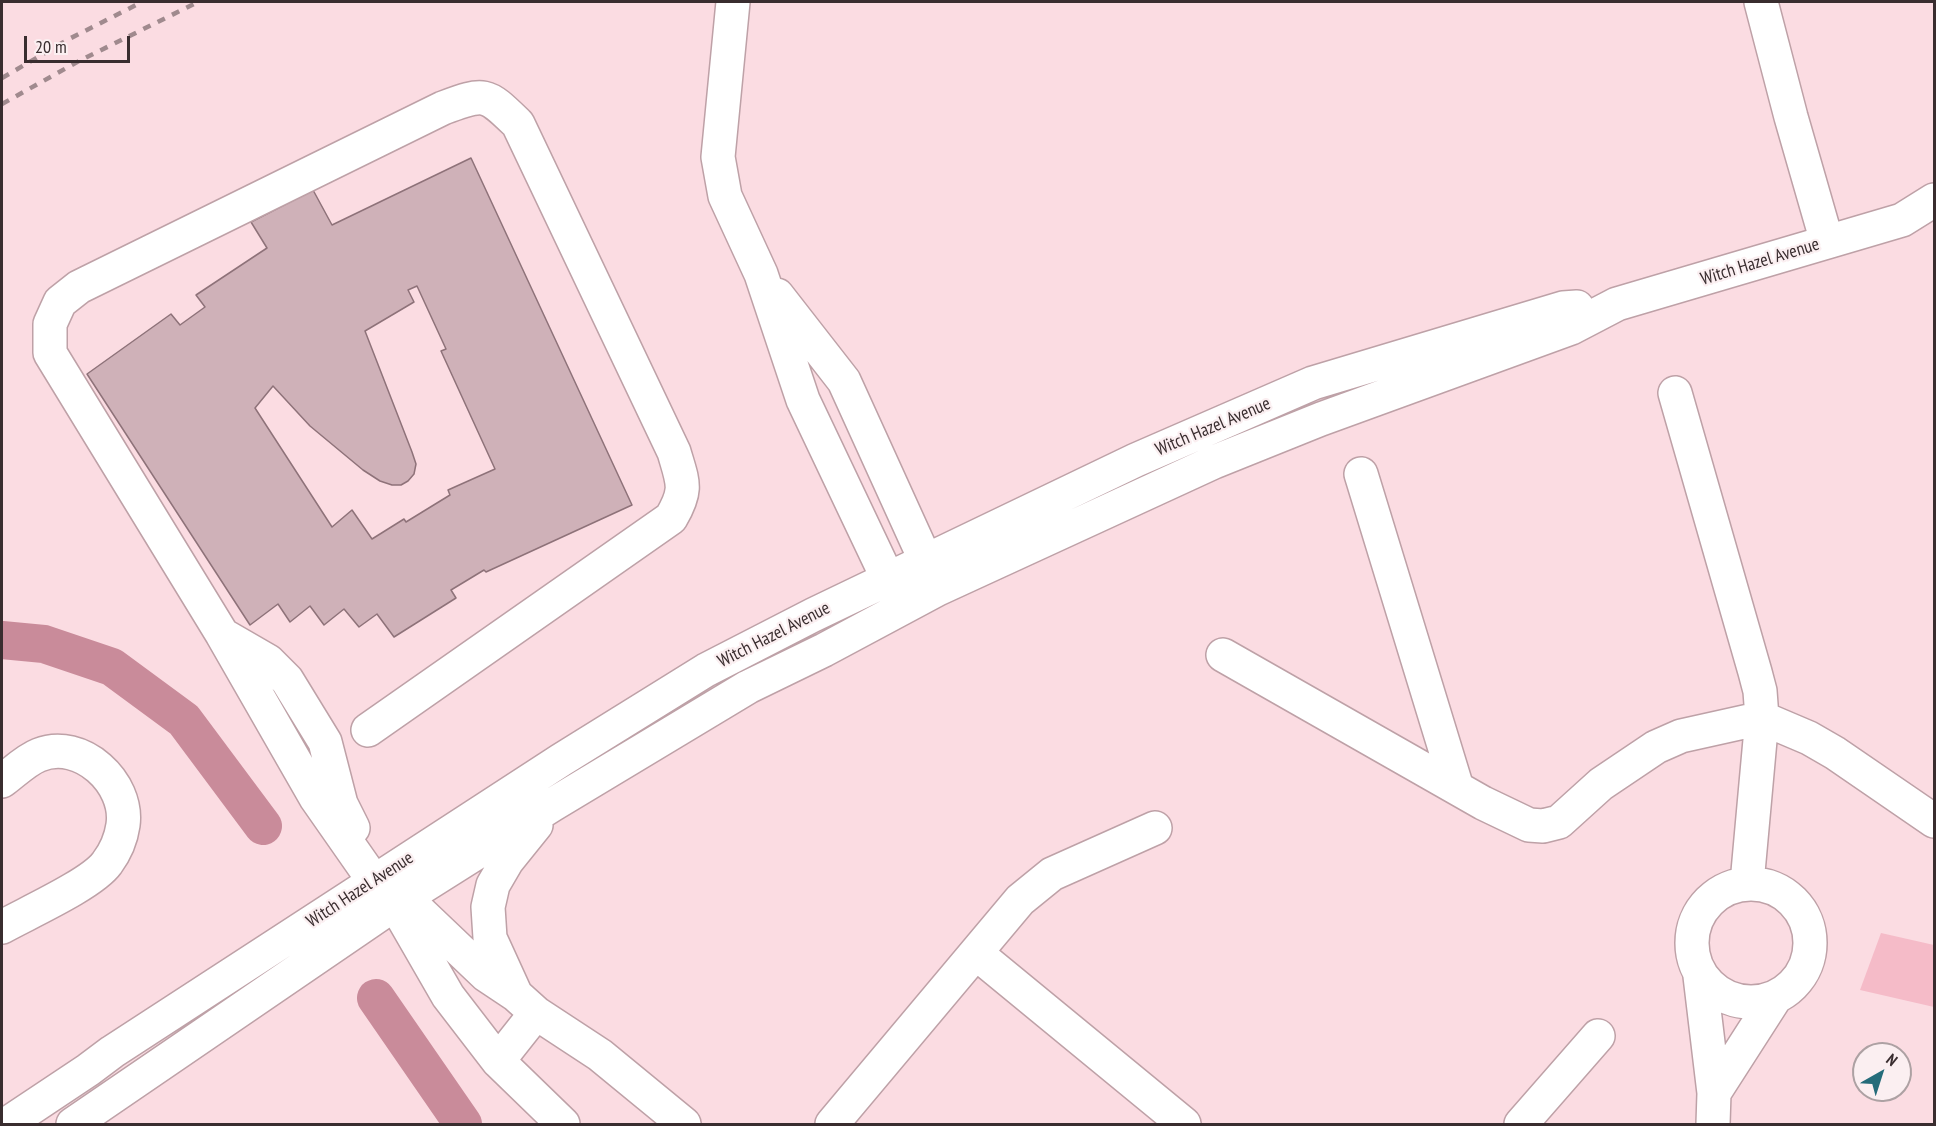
<!DOCTYPE html>
<style>
body{margin:0}
#map{position:relative;width:1936px;height:1126px;overflow:hidden;background:#fbdce2;font-family:"PT Sans Narrow",sans-serif}
canvas{display:block}
.frame{position:absolute;inset:0;border:3px solid #392d2f;pointer-events:none}
.north{position:absolute;left:1852px;top:1042px;width:60px;height:60px;box-sizing:border-box;background:#fbeff1;border:2px solid #ada1a3;border-radius:50%;rotate:39deg;font-size:16px;font-weight:700;line-height:24px;text-align:center;color:#392d2f}
.north::after{content:'';display:block;margin:auto;width:21px;height:27px;background:#256c7a;clip-path:polygon(50% 0,100% 100%,50% 72%,0 100%)}
.scale{position:absolute;left:24px;top:36px;width:106px;height:27px;box-sizing:border-box;border:3px solid #392d2f;border-top:0;padding-left:8px;font-size:18px;line-height:21px;white-space:nowrap;color:#392d2f;-webkit-text-stroke:4px #fbeff1;paint-order:stroke}
</style>
<div id="map">
<canvas width="1936" height="1126"></canvas>
<div class="frame"></div>
<div class="north">N</div>
<div class="scale">20 m</div>
</div>
<script>
const ctx = document.querySelector('canvas').getContext('2d');
ctx.lineJoin = 'round';
function fill(path, color) {
  ctx.fillStyle = color;
  ctx.fill(path, 'evenodd');
}
function stroke(path, color, width, dash) {
  ctx.strokeStyle = color;
  ctx.lineWidth = width;
  ctx.lineCap = dash ? 'butt' : 'round';
  ctx.setLineDash(dash || []);
  ctx.stroke(path);
}
function drawText(font, color, halo, rows, align = 'center') {
  ctx.font = font + ' "PT Sans Narrow",sans-serif';
  ctx.lineWidth = 4.5;
  ctx.setLineDash([]);
  ctx.textBaseline = 'middle';
  ctx.strokeStyle = halo;
  ctx.fillStyle = color;
  for (const [text, x, y, turn = 0] of rows) {
    ctx.save();
    ctx.translate(x, y);
    ctx.rotate((+turn || 0) * Math.PI / 180);
    ctx.textAlign = isNaN(turn) ? turn : align;
    if (halo) ctx.strokeText(text, 0, 0);
    ctx.fillText(text, 0, 0);
    ctx.restore();
  }
}
const green = new Path2D(`
 M1881,933L1934,945V1007L1860,990Z`);
const canal = new Path2D(`
 M2,640L44,644L112,667L184,720L263,826
 M376,998L463,1124`);
const building = new Path2D(`
 M471,158L632,505L486,572L484,570L451,590L456,598L394,637L377,614L359,627L344,609L324,625L310,606L290,622L278,604L250,625L87,374L171,314L180,325L205,307L196,295L267,248L251,222L313,190L332,225ZM417,286L446,349L441,351L495,469L448,490L450,495L406,522L404,519L372,539L352,510L332,527L255,408L273,386L310,426L363,470L380,481L392,485H401L408,481L414,474L416,464L412,452L365,331L414,302L408,290Z`);
const minor = new Path2D(`
 M733,2L718,157L725,196L761,274L803,400L897,598
 M1761,2L1791,117L1827,242
 M777,295L844,381L934,579
 M1675,393L1755,672L1760,691L1762,718L1809,738L1835,753L1934,821
 M1361,474L1457,788
 M223,635L268,661L287,680L325,742L341,804L353,828
 M1223,655L1483,803L1529,825L1543,826L1559,822L1601,784L1656,747L1681,736L1762,718L1747,883
 M368,730L671,518C688,489 683,483 674,452L518,124C486,93 486,92 443,108L79,287L60,302L50,324V353L222,634L316,798L374,881L395,904L448,996L498,1061L563,1124
 M2,781C13,773 26,760 39,755C81,738 129,783 123,825C121,839 116,851 107,863C92,884 27,913 2,927
 M1692 943a59 59 0 1 1 118 0a59 59 0 1 1-118 0Z
 M403,896L486,975L516,995L536,1013L600,1055L684,1124
 M976,953L1184,1124
 M1700,976L1714,1093L1713,1124
 M516,995L490,938L488,907L493,885L507,861L536,825
 M498,1061L536,1013
 M1714,1093L1775,998
 M7,1124L88,1070L112,1052L561,760L706,670L813,615L1136,460L1313,383L1563,308L1577,307
 M73,1124L395,904L552,805L748,687L824,650L938,589L1214,462L1321,419L1571,328L1617,304L1902,220L1934,200
 M832,1124L1020,900L1052,874L1155,828
 M1521,1124L1598,1036`);
const rail = new Path2D(`
 M2,78L69,39L142,2
 M2,104L79,61L198,2`);
const streetNames = [
 ["Witch Hazel Avenue",1760,262,-17],
 ["Witch Hazel Avenue",1213,427,-23],
 ["Witch Hazel Avenue",774,635,-27],
 ["Witch Hazel Avenue",360,890,-33]
];
fill(green, '#f5bbc8');
stroke(canal, '#c98b9a', 38);
fill(building, '#cfb1b8');
stroke(building, '#8e7279', 1.5);
stroke(minor, '#bea1a7', 36);
stroke(minor, '#fff', 33);
stroke(rail, '#a08a8e', 4.5, [8, 8]);
drawText('18px', '#392d2f', '#fbeff1', streetNames);
</script>
